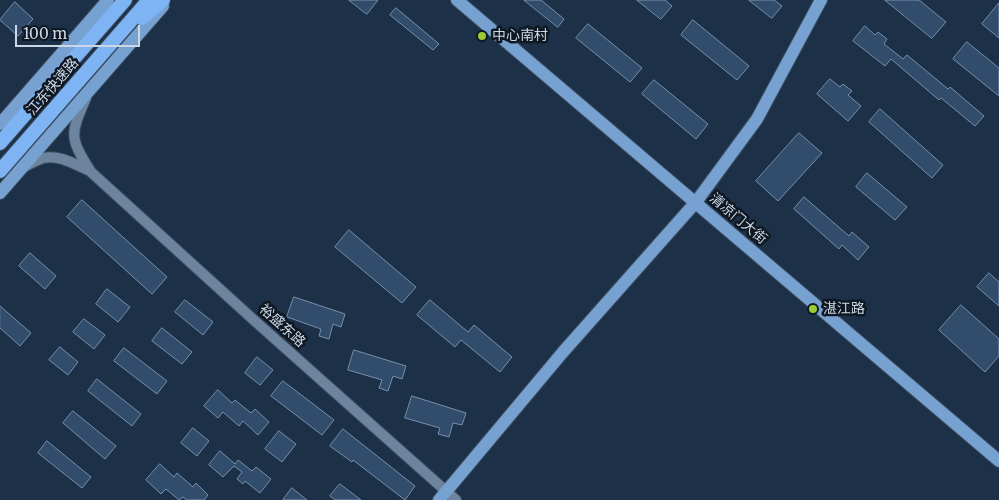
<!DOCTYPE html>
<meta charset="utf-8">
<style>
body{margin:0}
#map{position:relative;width:999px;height:500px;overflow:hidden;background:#1c3047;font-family:Merriweather,serif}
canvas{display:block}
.scale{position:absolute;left:15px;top:25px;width:125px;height:22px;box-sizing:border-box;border:2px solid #cbd7e6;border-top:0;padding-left:6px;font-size:15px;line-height:18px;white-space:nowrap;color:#cbd7e6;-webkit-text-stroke:4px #0f1822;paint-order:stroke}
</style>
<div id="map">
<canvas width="999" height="500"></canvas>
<div class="scale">100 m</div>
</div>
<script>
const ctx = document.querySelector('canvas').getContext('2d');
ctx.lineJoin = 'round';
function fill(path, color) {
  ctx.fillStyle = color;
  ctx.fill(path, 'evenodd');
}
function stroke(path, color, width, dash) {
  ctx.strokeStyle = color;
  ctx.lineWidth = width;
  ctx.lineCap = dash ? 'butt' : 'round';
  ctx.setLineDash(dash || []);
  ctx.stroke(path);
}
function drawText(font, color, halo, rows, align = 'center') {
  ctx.font = font + ' Merriweather,"Noto Sans SC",serif';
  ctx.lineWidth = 5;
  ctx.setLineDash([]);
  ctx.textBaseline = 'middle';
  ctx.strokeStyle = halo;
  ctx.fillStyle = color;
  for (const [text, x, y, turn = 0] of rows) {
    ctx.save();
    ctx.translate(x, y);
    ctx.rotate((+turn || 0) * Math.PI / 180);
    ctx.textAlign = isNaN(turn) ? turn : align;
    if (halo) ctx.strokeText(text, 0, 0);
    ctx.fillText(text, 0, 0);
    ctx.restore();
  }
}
const building = new Path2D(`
 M349,0H378L367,14Z
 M524,0H541L564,19L558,27Z
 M637,0H665L672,6L661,19Z
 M749,0H774L782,6L772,18Z
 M885,0H919L946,22L932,38Z
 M15,2L33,19L18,36L0,20Z
 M999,3V38L982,24Z
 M396,8L439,44L433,50L390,15Z
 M693,20L749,66L737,80L681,35Z
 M588,24L642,68L630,82L576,38Z
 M865,26L875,35L878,32L887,39L884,44L903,59L907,55L948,89L950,87L984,116L975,126L941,98L939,100L891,59L885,66L853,41Z
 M967,42L999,68V96L953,59Z
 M830,79L840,87L843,84L852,91L848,95L861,106L848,121L817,94Z
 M654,80L708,124L696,139L642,94Z
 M880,109L943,165L932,178L869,122Z
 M799,133L822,153L778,201L756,181Z
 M867,173L907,207L895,220L856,187Z
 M804,197L849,236L852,232L869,247L858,260L842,245L839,249L794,209Z
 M82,200L167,277L152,294L67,217Z
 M349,230L416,287L402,303L335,247Z
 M30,253L56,276L45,289L19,266Z
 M989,273L999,282V306L977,287Z
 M107,289L130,307L118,322L96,304Z
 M294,297L345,314L341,327L333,324L329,339L319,336L321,329L287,317Z
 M185,300L213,322L203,335L175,312Z
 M430,300L468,332L474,325L512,357L500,372L461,340L455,347L417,315Z
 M961,305L999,339V356L985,372L939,330Z
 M0,306L31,333L20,346L0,328Z
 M84,319L105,335L94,349L73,332Z
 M162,328L192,352L182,364L152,341Z
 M60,347L78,362L68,375L49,360Z
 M124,348L167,381L157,394L114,361Z
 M354,350L406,366L402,379L393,376L388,391L379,388L382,380L348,370Z
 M257,357L273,370L260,385L245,373Z
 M97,379L141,414L132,426L88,391Z
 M283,381L334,420L322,435L271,396Z
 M218,390L232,403L235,400L251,413L255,409L269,422L258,435L243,421L239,426L223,412L218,418L204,406Z
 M412,396L466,413L462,425L453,423L449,437L438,434L440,428L405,418Z
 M73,411L116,446L105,459L63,423Z
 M193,428L209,441L197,456L181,443Z
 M343,429L415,486L405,500L353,460L352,462L330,446Z
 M279,431L296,444L282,462L265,449Z
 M47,441L91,477L82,488L38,453Z
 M220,451L235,464L238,460L252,471L256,467L271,479L260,493L245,481L243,484L237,479L242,472L234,466L223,477L209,465Z
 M160,464L174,477L177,473L193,487L196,483L208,495L204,500H187L183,497L179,500L166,489L161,494L146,480Z
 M340,484L361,500H335L330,496Z
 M292,488L307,500H283Z`);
const minor = new Path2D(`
 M86,98C70,135 69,137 91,172L256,322L456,500
 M24,167C30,164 37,160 43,158C59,154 76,165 90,171`);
const major = new Path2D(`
 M457,0L999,461
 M0,124L108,0
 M0,193L163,6
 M439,500L563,352L696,202L757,119L821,0`);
const highway = new Path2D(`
 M142,18L163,0
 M0,143L125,0
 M0,171L149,0`);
const markers = [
 [482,36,5,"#9acb35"],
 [813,309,5,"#9acb35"]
];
const poiNames = [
 ["中心南村",492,36],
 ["湛江路",823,309]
];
const streetNames = [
 ["江东快速路",53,87,-49],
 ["清凉门大街",738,219,40],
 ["裕盛东路",282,326,42]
];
fill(building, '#324d6b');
stroke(building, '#788fab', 1);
stroke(minor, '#3c4d60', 12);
stroke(major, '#3c4d60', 14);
stroke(highway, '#3c4d60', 16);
stroke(minor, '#6d849e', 10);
stroke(major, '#77a1d1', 12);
stroke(highway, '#7eb4f3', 14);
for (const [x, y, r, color] of markers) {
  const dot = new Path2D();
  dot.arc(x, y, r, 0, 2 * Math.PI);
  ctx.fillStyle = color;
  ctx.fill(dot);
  stroke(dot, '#0f1822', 2);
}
drawText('14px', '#cbd7e6', '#0f1822', poiNames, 'left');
drawText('14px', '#cbd7e6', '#0f1822', streetNames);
</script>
